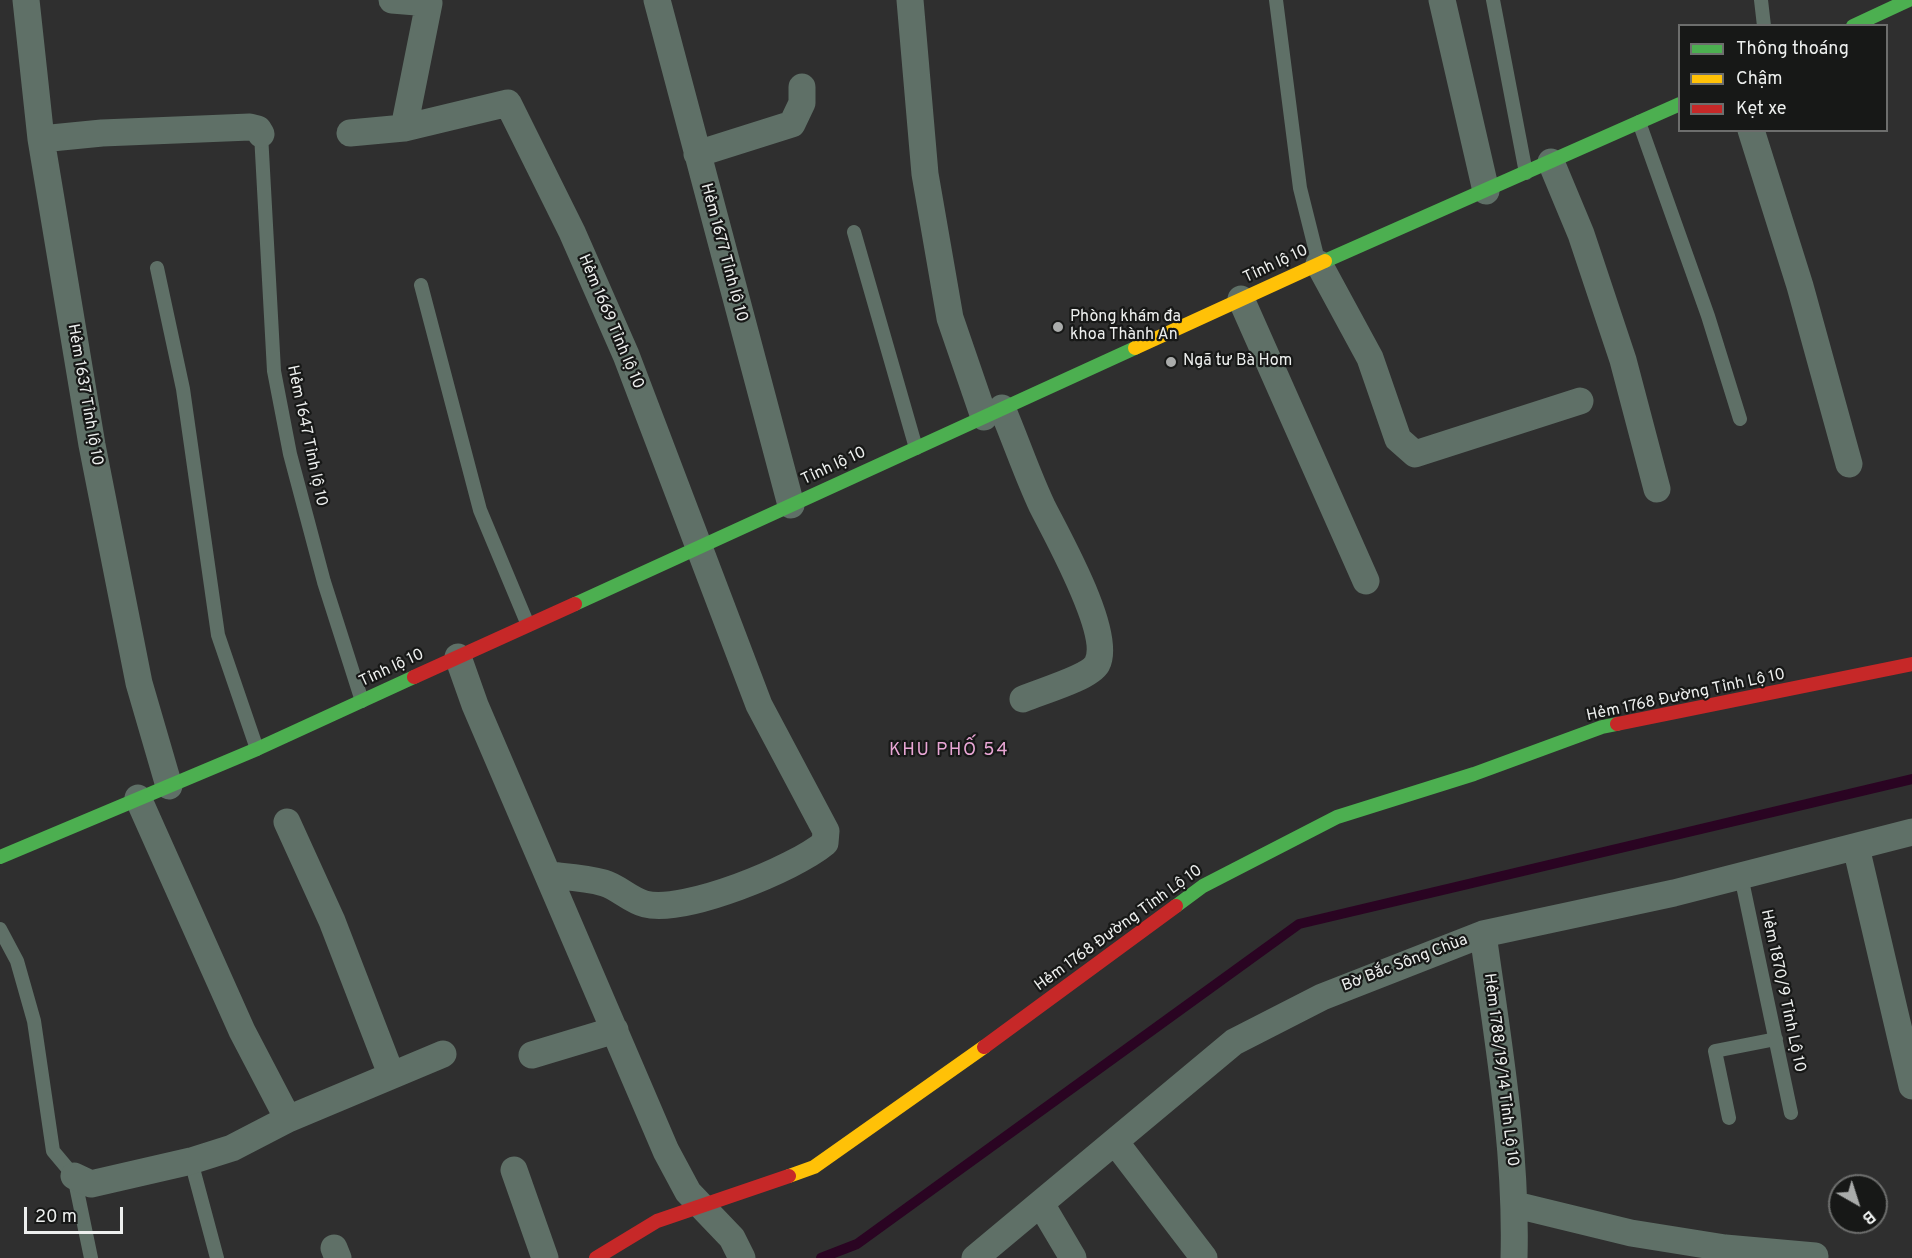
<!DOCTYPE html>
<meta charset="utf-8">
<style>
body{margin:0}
#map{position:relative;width:1912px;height:1258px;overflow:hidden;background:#2f2f2f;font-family:Overpass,sans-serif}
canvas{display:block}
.legend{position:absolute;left:1678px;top:24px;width:210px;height:108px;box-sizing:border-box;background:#171817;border:2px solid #6d6e6d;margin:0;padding:8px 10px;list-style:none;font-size:18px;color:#edefee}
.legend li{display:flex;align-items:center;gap:12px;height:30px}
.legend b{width:30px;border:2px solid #6d6e6d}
.north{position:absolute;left:1828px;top:1174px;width:60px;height:60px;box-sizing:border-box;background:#171817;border:2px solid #6d6e6d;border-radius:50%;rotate:141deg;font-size:16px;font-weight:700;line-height:24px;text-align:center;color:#edefee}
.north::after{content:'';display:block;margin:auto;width:21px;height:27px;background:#aaacab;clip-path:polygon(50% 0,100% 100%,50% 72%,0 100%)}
.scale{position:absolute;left:24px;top:1207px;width:99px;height:27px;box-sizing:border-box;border:3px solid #edefee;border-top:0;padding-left:8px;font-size:18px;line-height:21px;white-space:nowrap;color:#edefee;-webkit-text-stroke:4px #171817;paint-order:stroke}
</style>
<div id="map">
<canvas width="1912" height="1258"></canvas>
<ul class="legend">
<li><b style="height:8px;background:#4caf50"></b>Thông thoáng</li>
<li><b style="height:8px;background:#ffc107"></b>Chậm</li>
<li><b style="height:8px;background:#c62828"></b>Kẹt xe</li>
</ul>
<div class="north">B</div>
<div class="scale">20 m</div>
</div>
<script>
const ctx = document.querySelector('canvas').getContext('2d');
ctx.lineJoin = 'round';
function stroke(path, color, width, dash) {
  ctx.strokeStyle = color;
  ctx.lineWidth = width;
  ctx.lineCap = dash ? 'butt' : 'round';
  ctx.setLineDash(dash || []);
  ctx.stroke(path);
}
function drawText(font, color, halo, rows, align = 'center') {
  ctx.font = font + ' Overpass,sans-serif';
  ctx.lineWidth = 4.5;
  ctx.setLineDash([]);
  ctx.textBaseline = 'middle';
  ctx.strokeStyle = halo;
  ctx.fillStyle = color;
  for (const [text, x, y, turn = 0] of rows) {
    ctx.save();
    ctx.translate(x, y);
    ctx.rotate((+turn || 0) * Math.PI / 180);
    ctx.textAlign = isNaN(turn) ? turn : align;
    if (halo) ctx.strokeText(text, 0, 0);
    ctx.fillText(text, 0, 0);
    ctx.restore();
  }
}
const stream = new Path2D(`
 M821,1258L857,1244L1299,924L1912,779`);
const lane = new Path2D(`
 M1276,0L1300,188L1319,264
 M1493,0L1526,173
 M1761,0L1764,26
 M1639,122L1708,316L1740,419
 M261,134L274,371L290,454L324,582L362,701
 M854,232L916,448
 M157,268L183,389L218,635L257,749
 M421,285L480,510L528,625
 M1741,876L1791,1113
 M0,929L17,961L34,1021L53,1151L74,1176L91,1258
 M1729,1118L1715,1051L1776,1039
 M191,1161L217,1258`);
const street = new Path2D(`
 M26,0L41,139L92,445L139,683L169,786
 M392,0L429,3L404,128
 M657,0L791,505
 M910,0L925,174L950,318L984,417
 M1442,0L1486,191
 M1751,130L1800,286L1849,464
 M350,133L404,128L508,103L572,232L626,355L759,705L826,831L825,843C794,869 684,914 645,904C630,900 618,887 604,883C586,878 567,877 549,875
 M41,139L102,133L250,127L258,129L261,134
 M697,154L792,124L802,103V87
 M1551,162L1581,234L1623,360L1657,489
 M1319,264L1370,358L1398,439L1415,454L1580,401
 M1241,299L1366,581
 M1002,408C1016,441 1027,474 1042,506C1057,536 1113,634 1097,664C1089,678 1039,692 1023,699
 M458,657L475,705L666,1151L688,1192L732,1238L742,1258
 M138,798L242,1031L288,1119
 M287,822L332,921L391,1074
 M1856,847L1912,1086
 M1483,934C1498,1042 1517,1149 1514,1258
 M532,1055L615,1030
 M1116,1143L1204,1258
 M514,1170L545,1258
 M74,1176L91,1184L191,1161L232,1148L288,1119L443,1054
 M1041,1204L1073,1258
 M1516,1205L1631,1233L1725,1248L1815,1256
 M334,1248L338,1258
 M975,1258L1234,1042L1322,997L1483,934L1674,893L1912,832`);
const fast = new Path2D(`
 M1853,26L1909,0
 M1325,261L1680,104
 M575,604L1135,348
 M0,857L257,749L414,677
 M1176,906L1203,886L1337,817L1474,774L1602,727L1617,724`);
const slow = new Path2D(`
 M1135,348L1325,261
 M789,1176L814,1167L984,1047`);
const jam = new Path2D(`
 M414,677L575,604
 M1617,724L1912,664
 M984,1047L1176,906
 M596,1258L657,1221L789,1176`);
const markers = [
 [1058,327,6,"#aaacab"],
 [1171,362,6,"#aaacab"]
];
const streetNames = [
 ["Hẻm 1677 Tỉnh lộ 10",723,253,75],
 ["Tỉnh lộ 10",1276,265,-25],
 ["Hẻm 1669 Tỉnh lộ 10",610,322,67],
 ["Hẻm 1637 Tỉnh lộ 10",84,395,80],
 ["Hẻm 1647 Tỉnh lộ 10",306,436,78],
 ["Tỉnh lộ 10",834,467,-25],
 ["Tỉnh lộ 10",392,669,-25],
 ["Hẻm 1768 Đường Tỉnh Lộ 10",1686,696,-12],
 ["Hẻm 1768 Đường Tỉnh Lộ 10",1119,929,-36],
 ["Bờ Bắc Sông Chùa",1405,964,-21],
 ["Hẻm 1870/9 Tỉnh Lộ 10",1782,991,78],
 ["Hẻm 1788/19/14 Tỉnh Lộ 10",1500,1070,83]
];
const poiNames = [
 ["Phòng khám đa",1070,318],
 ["khoa Thành An",1070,336],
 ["Ngã tư Bà Hom",1183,362]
];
const neighbourhoodNames = [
 ["KHU PHỐ 54",949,751]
];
stroke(stream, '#2a0422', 10);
stroke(lane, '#5f7067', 14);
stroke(street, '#5f7067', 27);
stroke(fast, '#4caf50', 14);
stroke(slow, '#ffc107', 14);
stroke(jam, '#c62828', 14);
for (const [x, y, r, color] of markers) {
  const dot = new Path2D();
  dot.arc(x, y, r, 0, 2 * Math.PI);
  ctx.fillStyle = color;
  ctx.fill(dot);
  stroke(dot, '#171817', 2);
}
drawText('16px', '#edefee', '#171817', streetNames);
drawText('16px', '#edefee', '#171817', poiNames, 'left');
ctx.letterSpacing = '1.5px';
drawText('18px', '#e9a6d5', '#171817', neighbourhoodNames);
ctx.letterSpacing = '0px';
</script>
